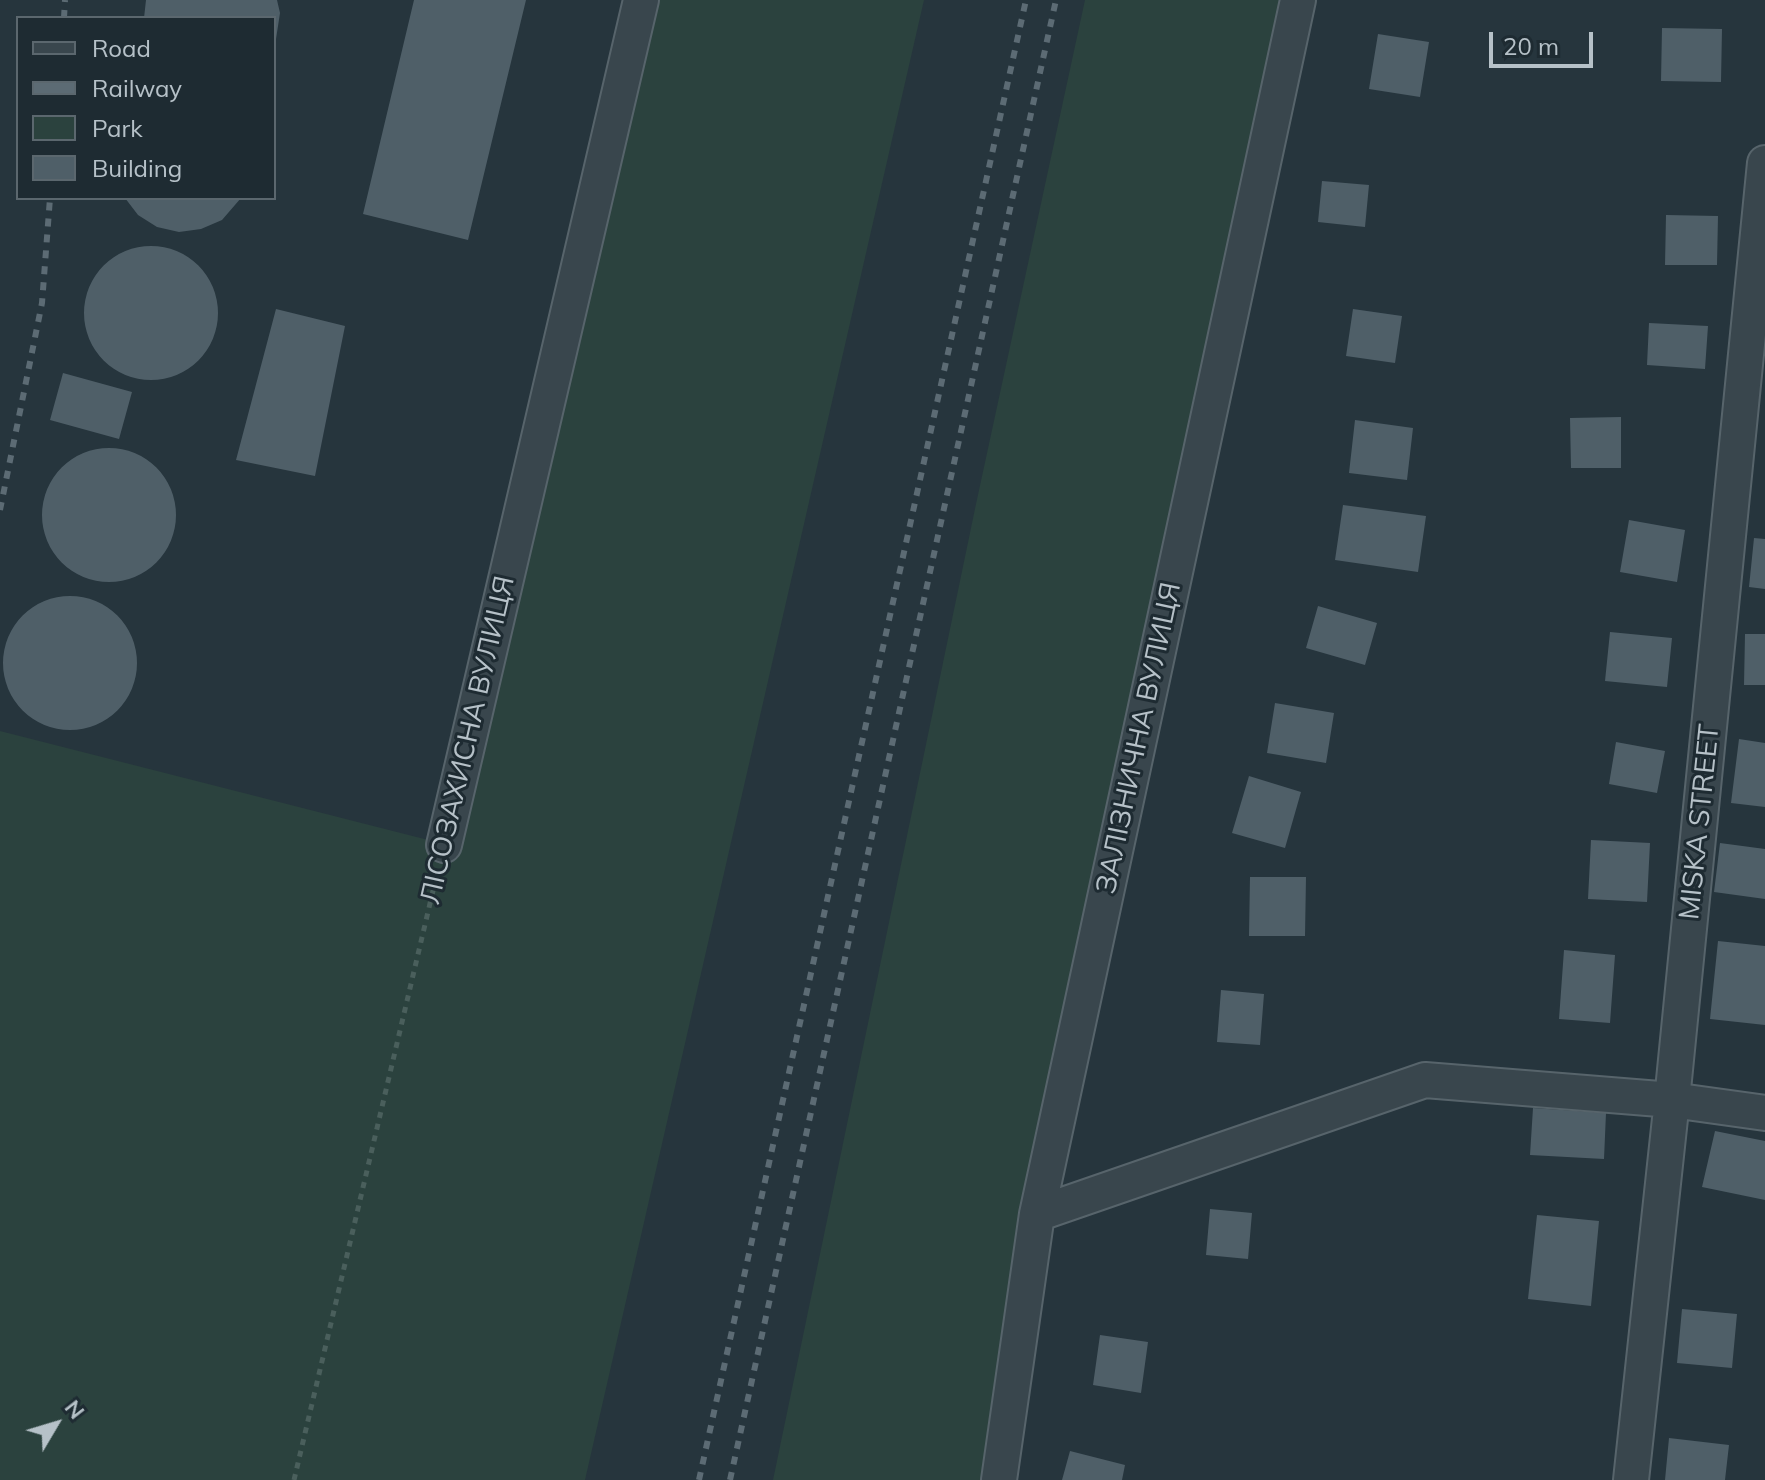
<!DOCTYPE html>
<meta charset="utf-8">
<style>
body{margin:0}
#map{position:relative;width:1765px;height:1480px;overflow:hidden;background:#26353d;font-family:Mulish,sans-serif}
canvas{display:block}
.legend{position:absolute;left:16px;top:16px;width:260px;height:184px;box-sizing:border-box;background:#1e2b32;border:2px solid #5b676e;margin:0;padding:10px 14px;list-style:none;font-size:24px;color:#b6c1c8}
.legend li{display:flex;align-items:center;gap:16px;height:40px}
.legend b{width:40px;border:2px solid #5b676e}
.north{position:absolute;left:16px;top:1384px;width:80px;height:80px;-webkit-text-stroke:6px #1e2b32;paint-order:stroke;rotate:52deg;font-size:22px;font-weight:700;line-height:32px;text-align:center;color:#b6c1c8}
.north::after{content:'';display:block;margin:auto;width:28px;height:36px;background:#b6c1c8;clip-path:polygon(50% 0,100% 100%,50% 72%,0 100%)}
.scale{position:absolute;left:1489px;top:32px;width:104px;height:36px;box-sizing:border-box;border:4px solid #b6c1c8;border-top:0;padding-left:10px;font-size:24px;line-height:28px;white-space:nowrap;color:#b6c1c8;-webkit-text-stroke:6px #1e2b32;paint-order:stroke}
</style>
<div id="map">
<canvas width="1765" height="1480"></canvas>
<ul class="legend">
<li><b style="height:10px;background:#39464d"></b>Road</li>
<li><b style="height:10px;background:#5c6b74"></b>Railway</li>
<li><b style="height:22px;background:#2b423e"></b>Park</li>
<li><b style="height:22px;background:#4f5f68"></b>Building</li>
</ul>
<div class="north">N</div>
<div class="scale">20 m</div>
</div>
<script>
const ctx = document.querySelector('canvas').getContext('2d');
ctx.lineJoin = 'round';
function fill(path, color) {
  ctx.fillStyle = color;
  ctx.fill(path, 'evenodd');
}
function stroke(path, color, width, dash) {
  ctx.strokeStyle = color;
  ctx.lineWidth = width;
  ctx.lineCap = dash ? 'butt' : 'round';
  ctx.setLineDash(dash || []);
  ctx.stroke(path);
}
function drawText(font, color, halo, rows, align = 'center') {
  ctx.font = font + ' Mulish,sans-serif';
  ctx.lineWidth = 6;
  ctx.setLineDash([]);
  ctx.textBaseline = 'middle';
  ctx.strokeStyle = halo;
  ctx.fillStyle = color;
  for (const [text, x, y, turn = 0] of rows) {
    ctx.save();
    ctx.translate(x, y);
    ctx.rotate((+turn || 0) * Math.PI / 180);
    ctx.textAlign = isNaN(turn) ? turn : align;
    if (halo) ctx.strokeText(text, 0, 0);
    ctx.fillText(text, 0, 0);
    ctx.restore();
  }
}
const green = new Path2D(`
 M641,0H924L585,1480H0V731L444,844Z
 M1085,0H1298L999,1480H773L976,504Z`);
const building = new Path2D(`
 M146,0H277L280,13L276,39L274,18H144Z
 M414,0H526L468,240L363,214Z
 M1662,28L1722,29L1721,82L1661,81Z
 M1378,34L1429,42L1420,97L1369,89Z
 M1322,181L1369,185L1365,227L1318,222Z
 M125,198H241L222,220L201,229L179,232L157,227L138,215Z
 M1666,215L1718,216L1717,265H1665Z
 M84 313a67 67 0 1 1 134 0a67 67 0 1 1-134 0Z
 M276,309L345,326L315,476L236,460Z
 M1353,309L1402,316L1395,363L1346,356Z
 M1649,323L1708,326L1705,369L1647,365Z
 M63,373L132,392L119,439L50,420Z
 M1621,417V468H1571L1570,418Z
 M1355,420L1413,428L1407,480L1349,473Z
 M42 515a67 67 0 1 1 134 0a67 67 0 1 1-134 0Z
 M1343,505L1426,516L1418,572L1335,560Z
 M1629,520L1685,530L1677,582L1620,572Z
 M1754,538L1765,539V589L1749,587Z
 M3 663a67 67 0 1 1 134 0a67 67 0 1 1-134 0Z
 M1318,606L1377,623L1365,665L1306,648Z
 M1610,632L1672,638L1667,687L1605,681Z
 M1745,634H1765V685H1744Z
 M1275,703L1334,713L1326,763L1267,753Z
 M1739,739L1765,743V807L1731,803Z
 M1616,742L1665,751L1657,793L1609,784Z
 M1249,776L1301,792L1285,848L1232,833Z
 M1591,840L1650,843L1647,902L1588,899Z
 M1720,843L1765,849V899L1714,892Z
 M1250,877H1306L1305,936H1249Z
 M1718,941L1765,946V1025L1710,1019Z
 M1564,950L1615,955L1610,1023L1559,1019Z
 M1221,990L1264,994L1260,1045L1217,1042Z
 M1533,1108L1606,1113L1604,1159L1530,1155Z
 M1715,1131L1765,1141V1200L1702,1187Z
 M1210,1209L1252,1213L1248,1259L1206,1255Z
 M1537,1215L1599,1221L1591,1306L1528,1299Z
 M1682,1309L1737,1314L1732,1368L1677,1363Z
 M1100,1335L1148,1342L1141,1393L1093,1385Z
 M1669,1438L1729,1445L1725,1480H1665Z
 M1070,1451L1125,1465L1122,1480H1062Z`);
const path = new Path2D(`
 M294,1480L436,878`);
const minor = new Path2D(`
 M444,845L641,0
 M1037,1214L1425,1080L1672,1100L1765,1113
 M999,1480L1037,1214L1298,0
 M1631,1480L1672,1100L1765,163`);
const rail = new Path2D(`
 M64,18L65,0
 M0,510L42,303L50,198
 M699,1480L1026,0
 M730,1480L1056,0`);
const streetNames = [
 ["ЗАЛІЗНИЧНА ВУЛИЦЯ",1139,738,-78],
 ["ЛІСОЗАХИСНА ВУЛИЦЯ",468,740,-77],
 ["MISKA STREET",1700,822,-84]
];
fill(green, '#2b423e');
fill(building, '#4f5f68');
stroke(minor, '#57646b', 38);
stroke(path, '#4a5f5c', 5, [6, 6]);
stroke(minor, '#39464d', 34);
stroke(rail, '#5c6b74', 6, [8, 8]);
drawText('28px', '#b6c1c8', '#1e2b32', streetNames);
</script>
